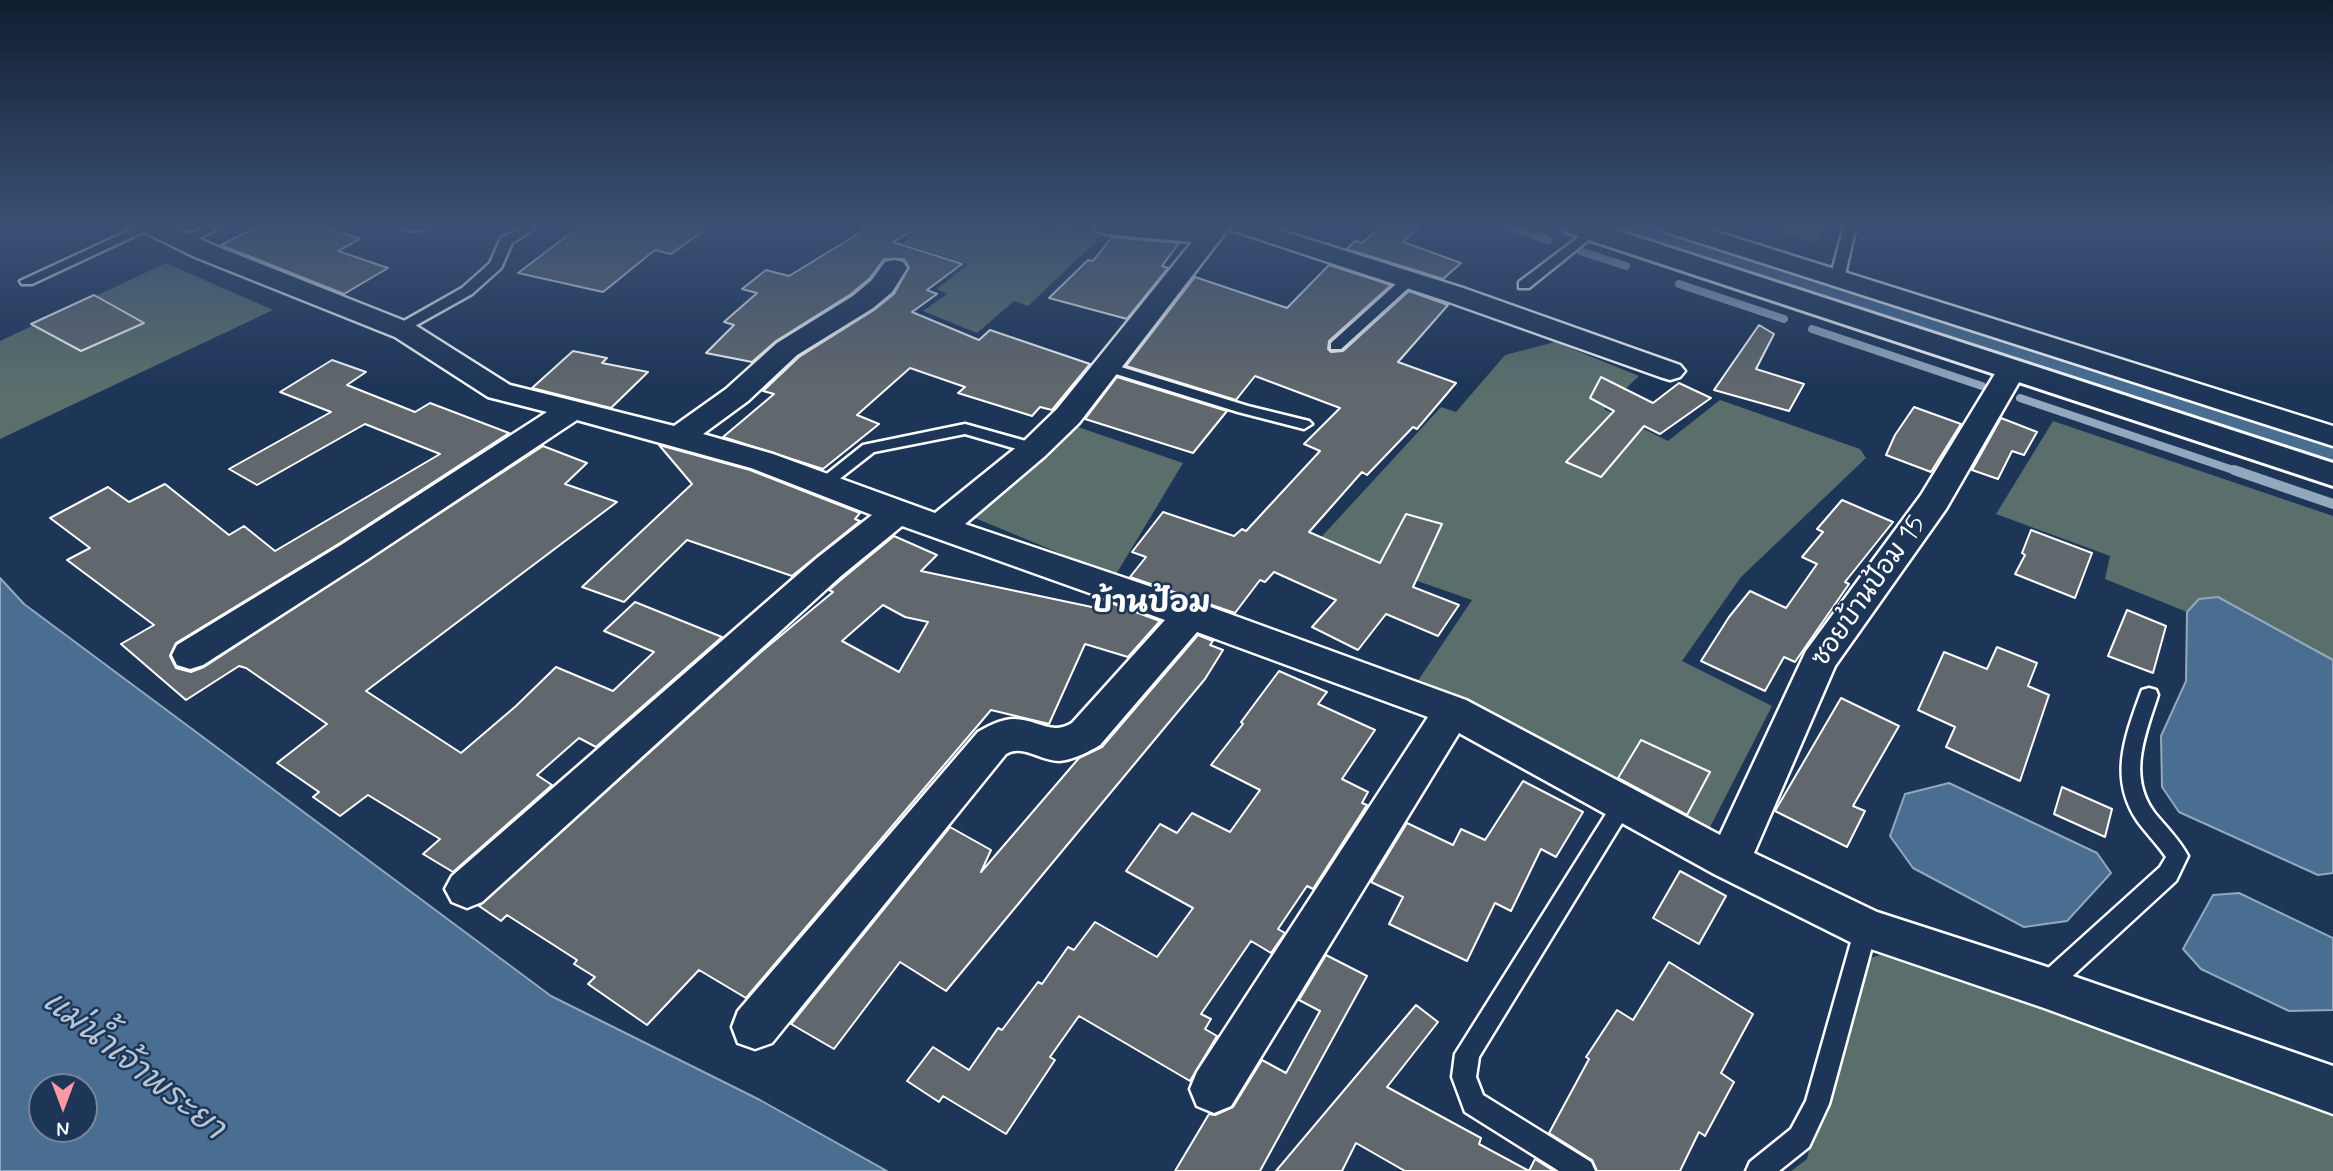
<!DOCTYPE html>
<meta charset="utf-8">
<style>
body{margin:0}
#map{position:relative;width:2333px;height:1171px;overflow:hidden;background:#1d3557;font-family:Mynerve,sans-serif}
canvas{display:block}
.north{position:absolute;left:28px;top:1073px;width:70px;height:70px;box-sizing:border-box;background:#1d3557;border:2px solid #77869a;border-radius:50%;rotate:180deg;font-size:19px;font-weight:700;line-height:28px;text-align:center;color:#fff}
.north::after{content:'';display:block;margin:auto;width:24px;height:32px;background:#ff9aa2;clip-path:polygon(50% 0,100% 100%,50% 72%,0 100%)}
</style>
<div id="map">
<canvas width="2333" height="1171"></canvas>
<div class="north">N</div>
</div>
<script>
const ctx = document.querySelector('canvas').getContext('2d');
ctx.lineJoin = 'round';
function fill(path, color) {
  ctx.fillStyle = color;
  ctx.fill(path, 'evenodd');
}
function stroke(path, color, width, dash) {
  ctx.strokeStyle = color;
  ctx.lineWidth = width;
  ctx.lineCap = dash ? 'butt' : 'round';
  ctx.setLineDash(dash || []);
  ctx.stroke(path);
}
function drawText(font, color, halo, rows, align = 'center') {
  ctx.font = font + ' Mynerve,"Playpen Sans Thai",sans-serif';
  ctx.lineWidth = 5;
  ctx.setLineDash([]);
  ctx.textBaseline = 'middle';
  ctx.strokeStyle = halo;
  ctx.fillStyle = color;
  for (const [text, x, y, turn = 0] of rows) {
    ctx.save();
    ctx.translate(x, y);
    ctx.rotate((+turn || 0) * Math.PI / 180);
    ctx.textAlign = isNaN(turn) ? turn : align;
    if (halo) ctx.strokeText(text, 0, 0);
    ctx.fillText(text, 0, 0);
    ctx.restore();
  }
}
const green = new Path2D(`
 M893,226H1033L1104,234L1028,306L1014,301L977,333L923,311L947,294L937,289L968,264L903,243L914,234Z
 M1763,226H1828L1815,242Z
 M166,263L273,310L0,439V341Z
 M1555,342L1639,376L1604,409L1668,441L1720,400L1860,449L1866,458L1741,577L1682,661L1772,706L1706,835L1415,685L1472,600L1314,545L1441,407L1456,412L1505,355Z
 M2053,421L2333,516V660L2219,597L2199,599L2187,612L2105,579L2110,556L1996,514Z
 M1075,426L1183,463L1115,576L975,518L976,508Z
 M1880,955L2131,1035L2333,1111V1171H1791L1807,1159L1857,962Z`);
const water = new Path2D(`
 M0,578L24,604L551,996L760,1100L887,1171H0ZM42,1087H84V1129H42Z
 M2218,597L2333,660V873L2318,875L2179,812L2162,787L2161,736L2186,681L2187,612L2199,599Z
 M1949,783L2097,853L2111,873L2067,921L2024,927L1913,868L1890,836L1905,794Z
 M2239,893L2333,938V1010L2289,1011L2201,969L2183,949L2213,895Z`);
const streamFar1 = new Path2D(`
 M1507,226L1548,240
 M1580,251L1626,266
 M1679,284L1784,319
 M1812,329L1982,386
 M2020,398L2239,472`);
const stream = new Path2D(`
 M2234,470L2333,504`);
const canal = new Path2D(`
 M1621,226H1658L2333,441V460L1625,231Z`);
const building = new Path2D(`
 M259,226H322L360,239L338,251L388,268L344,294L221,245Z
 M580,226H710L671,254L655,250L603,292L518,273Z
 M871,226H920L893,242L962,264L927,290L937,294L912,312L979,340L990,330L1090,364L1052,410L1040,407L1032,416L958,393L965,387L910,368L857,415L879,424L823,469L723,437L774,394L763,391L799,357L874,310L894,294L909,267L904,259H884L870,278L851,294L776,341L752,362L706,353L734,325L724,322L757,293L742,289L766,270L789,276Z
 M1381,226H1421L1403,242L1461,263L1443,279L1347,249L1355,241L1362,243Z
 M1112,237L1179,243L1162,266L1168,268L1127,319L1049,298L1088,260L1093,261Z
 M1329,265L1391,285L1329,341L1328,349L1331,352L1343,351L1409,291L1448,305L1398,362L1456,383L1417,429L1413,427L1367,475L1362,472L1309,532L1380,563L1406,514L1442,524L1413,587L1459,605L1438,636L1386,614L1358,650L1312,627L1336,600L1274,572L1265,582L1260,580L1235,613L1130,577L1146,557L1132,552L1163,512L1234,536L1242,529L1246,531L1320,451L1304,444L1340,408L1255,376L1236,400L1126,366L1195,277L1287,308Z
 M94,295L144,323L81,351L31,324Z
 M1759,325L1774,334L1756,369L1804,384L1789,411L1714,390Z
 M573,351L607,358L602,363L648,372L611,408L532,388Z
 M332,360L366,372L347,385L415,412L430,403L509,433L340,543L176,643L170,656L176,668L191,672L204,667L543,446L587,463L565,484L617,502L366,691L461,753L516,706L556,667L613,691L654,652L604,631L635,602L722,637L596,747L579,738L537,775L552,785L453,872L423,854L440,839L368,795L340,816L313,797L319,792L277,763L327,724L246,668L239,666L186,700L121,644L154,625L67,560L90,548L50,518L108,487L129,502L165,484L229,535L244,526L275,551L440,454L365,424L257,485L229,469L331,412L280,392Z
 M1117,377L1227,411L1193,453L1085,419Z
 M1601,377L1653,403L1679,383L1711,398L1660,434L1644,426L1601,477L1566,462L1614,411L1590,398Z
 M1914,407L1961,424L1931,472L1886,455L1895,435Z
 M2001,418L2037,432L2024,455L2012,451L1998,479L1972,470Z
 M659,445L750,470L860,513L855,519L860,521L792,576L687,540L624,602L582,587L692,484Z
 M1842,500L1893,522L1845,582L1849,584L1795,662L1784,657L1765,691L1701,661L1729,617L1750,591L1786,608L1817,564L1802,557L1823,532L1817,529Z
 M2031,530L2092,553L2075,598L2015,574L2025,555L2022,553Z
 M894,536L937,555L921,571L1106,610L1111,603L1160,621L1128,657L1085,644L1049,724L991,710L746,998L699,970L647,1025L588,984L595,977L574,964L577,960L507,915L501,921L479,906L761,652L833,592L829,590L843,578ZM883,605L905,617L928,622L899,672L842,641Z
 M2127,610L2166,626L2153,673L2108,656Z
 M1198,635L1213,641L1210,645L1223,650L1205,679L946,991L900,962L834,1049L791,1024L950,827L991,850L981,872L1079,758L1102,747Z
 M1997,647L2037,663L2028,686L2049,695L2020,781L1946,747L1955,727L1918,710L1944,652L1987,669Z
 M1279,671L1327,692L1318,704L1375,730L1342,779L1368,792L1362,803L1367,805L1313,889L1307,886L1278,929L1285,933L1271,953L1251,941L1201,1014L1211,1019L1205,1029L1217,1036L1190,1081L1079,1016L1050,1057L1055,1060L1006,1134L943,1096L939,1102L907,1081L933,1047L969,1070L998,1028L1002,1030L1038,982L1042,984L1068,947L1074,950L1095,922L1157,957L1193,908L1126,871L1160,824L1177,833L1192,813L1230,832L1260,790L1211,765L1243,724L1241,722Z
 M1841,698L1899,726L1853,806L1865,811L1847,847L1775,811Z
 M1641,740L1710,772L1687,815L1618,778Z
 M1523,781L1583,812L1556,857L1541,849L1511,911L1495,903L1467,961L1389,924L1403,897L1371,882L1407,823L1453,845L1461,829L1485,840Z
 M2062,787L2112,809L2105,837L2054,814Z
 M1680,871L1726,896L1699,944L1653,918Z
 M1326,955L1367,976L1260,1171H1175L1209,1114L1215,1115L1233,1107L1262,1060L1286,1073L1320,1011L1299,1000Z
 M1669,962L1753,1014L1721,1073L1734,1082L1705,1136L1699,1132L1680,1171H1597L1592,1160L1549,1133L1589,1059L1586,1057L1617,1010L1633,1020Z
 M1416,1005L1438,1022L1387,1087L1481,1138L1479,1144L1529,1171L1535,1159L1554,1171H1405L1356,1143L1342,1171H1276Z`);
const lane = new Path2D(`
 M139,226H156L32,284H22L20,281Z
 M206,226H222L188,244L183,245L177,241Z
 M398,226H430C423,232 405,232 398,226Z
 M524,226H539L512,243L501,268L472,294L413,327L410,334H400L398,331L402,322L462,288L490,263L501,238Z
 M1844,226H1856L1844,279L1837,283L1830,279Z
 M1592,227L1598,231L1596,234L1529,288H1519V282Z
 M1410,275L1415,276V282L1341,349H1331V343L1405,276Z
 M1108,363L1248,406L1309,421L1312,424L1304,429L1238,412L1103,370L1101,367L1103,364Z
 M965,424L1040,445L1042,449L1034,454L965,434L874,452L828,488H816L814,484L863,445Z
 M2149,688L2156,690L2158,695C2146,733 2127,775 2154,812C2166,827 2179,839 2188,856L2176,881L2052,995L2044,998L2036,995L2033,987L2036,979L2160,867L2166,857C2157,844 2147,834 2138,822C2109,780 2124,739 2140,695L2142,690Z
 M1623,796L1630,798L1633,804L1630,810L1479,1057L1476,1077L1483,1095L1591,1162L1595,1171H1559L1465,1112L1452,1077L1455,1054L1616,798Z
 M1866,918L1874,921L1877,928L1829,1104L1809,1147L1779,1171H1746L1750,1162L1791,1129L1806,1101L1855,928L1858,921Z`);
const street = new Path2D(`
 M138,226H171L213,245L415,325L510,385L674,426L726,389L777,343L853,296L872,280L885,262L894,260L903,262L907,268L892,292L873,308L797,355L748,401L703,434L773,454L935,513L1023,442L1057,409L1192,242L1106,234L1097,231L1093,226H1266L1466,289L1680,365L1685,371L1680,377L1670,380L1660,377L1446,301L1228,229L1079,423L1045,456L965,524L1205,605L1466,700L1720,835L1806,651L1921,495L2001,364L2011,361L2021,364L2026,370L1946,509L1835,666L1754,853L1877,912L2044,966L2333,1066V1114L2044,1008L1850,942L1714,874L1459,733L1231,1106L1214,1113L1197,1106L1190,1089L1197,1072L1428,717L1197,632L1100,745C1088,752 1073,760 1059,761C1040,761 1023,744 1006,754L772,1043L755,1049L738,1043L732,1027L738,1011L978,732C988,726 1002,719 1014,719C1037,719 1051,736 1072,723L1165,620L902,526L841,576L482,902L467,908L452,902L445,889L452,876L817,558L872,515L751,468L577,420L365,561L203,665L190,669L177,665L172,655L177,645L341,545L547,412L488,397L395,337L195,257L142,231Z
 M1659,226H1698L2333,426V446L1663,231Z`);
const secondary = new Path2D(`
 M1561,226H1603L2333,463V486L1565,232Z`);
const streetNames = [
 ["ซอยบ้านป้อม 15",1870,592,-55]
];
const quarterNames = [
 ["บ้านป้อม",1151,606]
];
const nearWaternames = [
 ["แม่น้ำเจ้าพระยา",132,1067,38]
];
fill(green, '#5a6f6b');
fill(water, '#496e91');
stroke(water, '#92a8bd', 2);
stroke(streamFar1, '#92a8bd', 8);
stroke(stream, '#92a8bd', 10);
fill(canal, '#496e91');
fill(building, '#61686d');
stroke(building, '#fff', 2);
stroke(lane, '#fff', 5);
stroke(street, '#fff', 5);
stroke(secondary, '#fff', 6);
fill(lane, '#1d3557');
fill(street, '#1d3557');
fill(secondary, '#1d3557');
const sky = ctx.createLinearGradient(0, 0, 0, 390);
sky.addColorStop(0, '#101d30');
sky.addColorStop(0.58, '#3a5174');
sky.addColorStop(1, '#3a517400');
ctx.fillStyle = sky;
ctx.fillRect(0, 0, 2333, 390);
drawText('26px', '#fff', '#1d3557', streetNames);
drawText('bold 30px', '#fff', '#1d3557', quarterNames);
drawText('italic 33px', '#b6c5d3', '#1d3557', nearWaternames);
</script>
